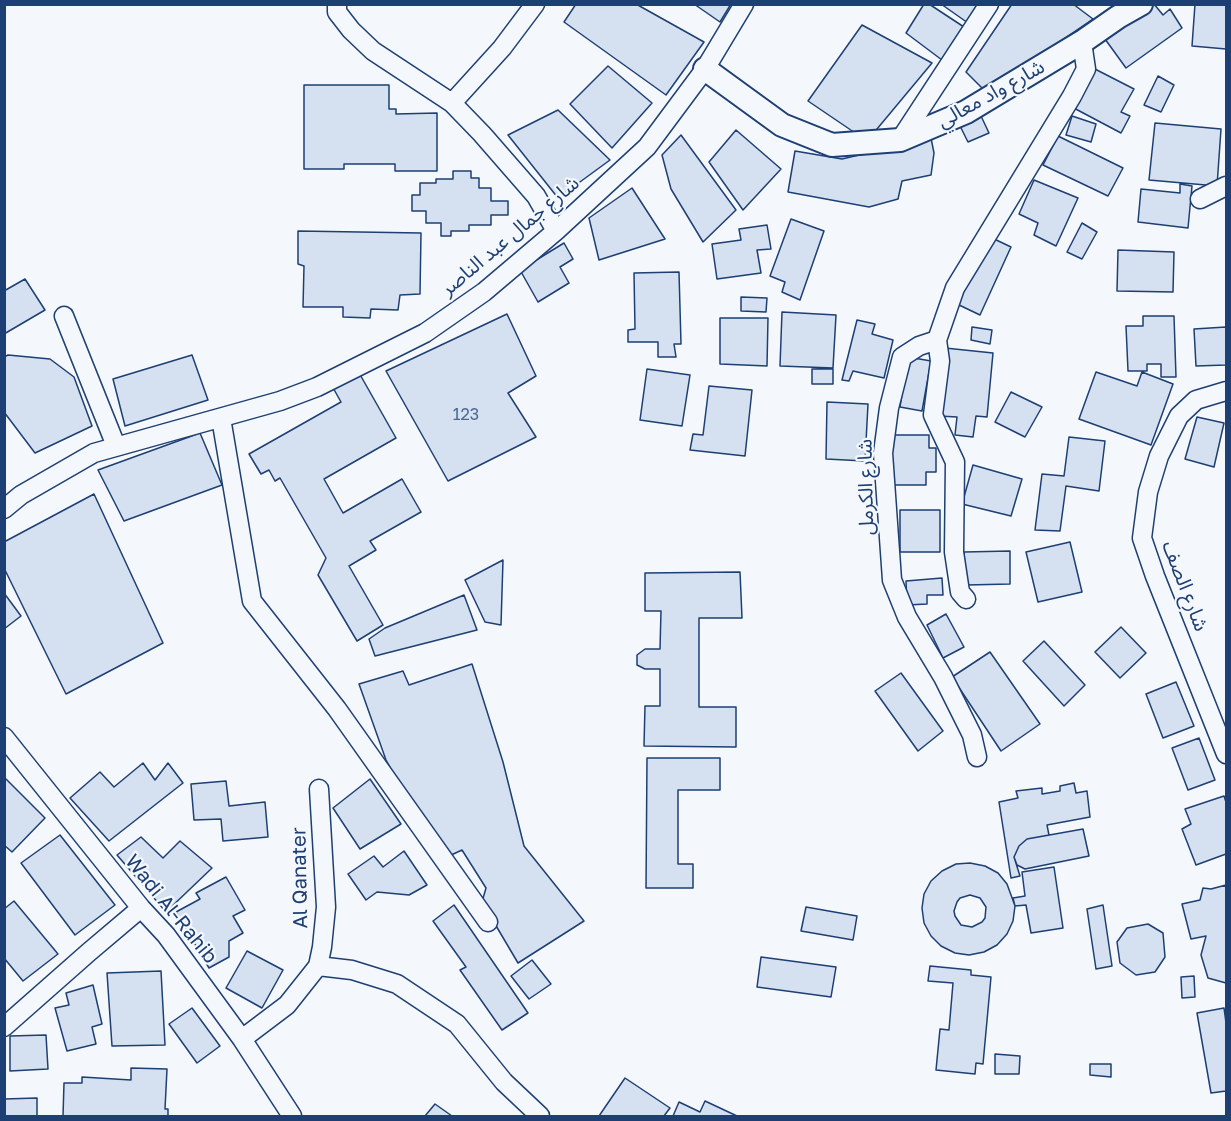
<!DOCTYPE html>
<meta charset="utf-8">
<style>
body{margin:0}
#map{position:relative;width:1231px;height:1121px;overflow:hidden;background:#f4f7fb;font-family:"Golos Text",sans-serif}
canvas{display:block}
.frame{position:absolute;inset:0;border:6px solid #1d3f73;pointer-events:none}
</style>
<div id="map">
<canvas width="1231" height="1121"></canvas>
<div class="frame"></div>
</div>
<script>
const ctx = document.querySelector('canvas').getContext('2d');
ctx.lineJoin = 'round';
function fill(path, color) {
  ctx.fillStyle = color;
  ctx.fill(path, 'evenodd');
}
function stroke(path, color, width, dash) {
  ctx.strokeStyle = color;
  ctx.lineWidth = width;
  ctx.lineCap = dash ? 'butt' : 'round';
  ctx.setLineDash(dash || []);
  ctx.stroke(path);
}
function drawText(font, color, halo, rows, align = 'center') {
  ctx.font = font + ' "Golos Text","Noto Sans Arabic",sans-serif';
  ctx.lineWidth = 4.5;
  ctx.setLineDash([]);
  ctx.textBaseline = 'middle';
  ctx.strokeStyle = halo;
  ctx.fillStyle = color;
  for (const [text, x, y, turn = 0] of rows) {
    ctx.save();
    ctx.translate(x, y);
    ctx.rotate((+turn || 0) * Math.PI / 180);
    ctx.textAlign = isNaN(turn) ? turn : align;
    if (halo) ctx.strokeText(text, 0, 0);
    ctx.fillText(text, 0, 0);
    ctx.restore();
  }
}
const building = new Path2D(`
 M576,4H636L704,42L666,95L564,22Z
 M694,4H731L720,22Z
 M924,4H929L964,27L942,60L906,33Z
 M941,4H981L968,23Z
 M1012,4H1073L1093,19L986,92L966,72Z
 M1152,4H1154L1163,15L1170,9L1182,28L1126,68L1105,39Z
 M1195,4H1226V49L1192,46Z
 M862,25L932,63L867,141L808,101Z
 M608,66L652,103L612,148L570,104Z
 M1091,67L1134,89L1121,112L1130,116L1121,133L1070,106Z
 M1158,76L1174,85L1161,112L1144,105Z
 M304,85H389V109H396V114L437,113V171H395V164H344V169H304Z
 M558,110L610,160L558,198L508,135Z
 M981,116L989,133L968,142L960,126Z
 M1072,116L1096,124L1091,142L1066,135Z
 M1155,123L1221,129L1217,186L1149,180Z
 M736,130L781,169L743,210L709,162Z
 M681,135L736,210L703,242L671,189L662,155Z
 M1058,136L1123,168L1108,196L1043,165Z
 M931,138L934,153L931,175L902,181L898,199L869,207L788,192L795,151L842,159Z
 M453,171H471V178H479V188H491V201H508V215H491V225H469V231H451V236H441V223H426V211H412V195H420V183H436V179H453Z
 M1034,180L1078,198L1056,246L1034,235L1038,223L1019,214Z
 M1180,184L1192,186L1188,228L1138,222L1141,189L1180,193Z
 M632,188L665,239L599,260L589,218Z
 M791,219L824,231L800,300L782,292L785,282L770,276Z
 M1082,223L1097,232L1082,259L1067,252Z
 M767,225L771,249L757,250L761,273L717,279L712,244L741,240L739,229Z
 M298,231L421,233L420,294L400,295L398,310L371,309L370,318L343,317V307H303L304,266L298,264Z
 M990,237L1011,247L980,315L957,304Z
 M564,243L573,259L560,267L569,283L538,302L520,270Z
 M1118,250L1174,252L1173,292L1117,291Z
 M679,272L681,344H674L676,357H658V342H628V330L635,329L634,273Z
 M25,279L45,310L4,334V291Z
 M741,297L767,298L766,312L741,311Z
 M782,312L836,315L833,368L780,366Z
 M507,314L536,376L508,393L536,437L448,481L386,371Z
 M1143,316H1174L1176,377H1161V364H1147V371H1128L1126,326H1143Z
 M720,318H768L767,366L720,364Z
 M857,320L875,324L872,334L893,340L884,378L853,371L849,381L842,380Z
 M972,327L992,330L990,344L971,340Z
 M1226,327V365L1196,366L1194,329Z
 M945,348L993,353L987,417L976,416L973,437L955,435L957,417L939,416Z
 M8,355L50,359L74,377L92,426L35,453L4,412V357Z
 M192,355L208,400L125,426L113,379Z
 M908,357L931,361L922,411L900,407Z
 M647,369L690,375L682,426L640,420Z
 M812,369H833V384H812Z
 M358,371L396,438L324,479L343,513L402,479L421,512L370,541L376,550L349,566L383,625L357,641L318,575L326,558L280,478L275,481L269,470L261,474L249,454L341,402L332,386Z
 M1096,372L1137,386L1142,372L1173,384L1151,445L1079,419Z
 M709,386L752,390L745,456L690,450L693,434L703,435Z
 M1011,392L1042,407L1025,437L995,422Z
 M827,402L868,404L865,461L826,459Z
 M1197,417L1224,423L1214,467L1185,459Z
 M200,433L222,485L124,521L98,470Z
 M891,435H929V448H936V472H926V485H891Z
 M1069,437L1105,441L1099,491L1066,486L1060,531L1035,530L1042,474L1064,476Z
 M973,465L1022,479L1011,516L962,504Z
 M94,494L163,643L66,694L4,568V542Z
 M900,510H940V552H900Z
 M1070,542L1082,592L1038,602L1026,552Z
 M1010,551V584L966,585L964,552Z
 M503,560L501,625L485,622L465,580Z
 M740,572L742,618H699V707H736V747L644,746L645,706H660V669H645L637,665V655L645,649H660L661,611H645V573Z
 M942,578L943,595H927V604L907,605L906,581Z
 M4,593L21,616L4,629Z
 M464,595L477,630L375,656L369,639L385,628Z
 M946,614L964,647L943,658L927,625Z
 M1121,627L1146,653L1120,678L1095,652Z
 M1044,641L1085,685L1064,706L1023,661Z
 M990,652L1040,724L1001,751L952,677Z
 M472,664L503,762L524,846L584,921L518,963L482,902L486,888L462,850L449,856L413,808L386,760L359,684L403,671L409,685Z
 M901,673L943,731L918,751L875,691Z
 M1176,682L1194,726L1163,738L1146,694Z
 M1199,738L1215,780L1188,790L1172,748Z
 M647,758H720V790H678V864H693V888H646Z
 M143,763L155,780L168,763L183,783L109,841L70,798L100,772L114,787Z
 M4,777L45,818L12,852L4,845Z
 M370,779L401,824L360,849L333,808Z
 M226,781L229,806L265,802L268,837L223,841L221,819L194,820L191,784Z
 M1074,783L1076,793L1087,791L1090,817L1047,825L1049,835L1027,839L1019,846L1014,857L1020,876L1011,878L999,802L1018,798L1016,791L1042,788V794L1060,791V786Z
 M1224,796L1226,802V854L1196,865L1182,829L1191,824L1185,809Z
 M1083,829L1089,856L1025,869L1017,865L1014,857L1019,846L1027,839Z
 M60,835L115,905L75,935L21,863Z
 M141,837L163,858L180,841L212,868L166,912L117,855Z
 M404,851L427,885L409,895L377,892L366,900L348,874L374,856L383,867Z
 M970,863L985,866L998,873L1007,884L1015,906L1013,921L1007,934L997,945L984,952L969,955L955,953L941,946L931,936L924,923L922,908L924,894L931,881L942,871L956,864ZM970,895L980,898L986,907L985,918L982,922L972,927L961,925L955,916L954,911L957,902L960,898Z
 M1054,867L1063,928L1031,933L1026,905L1015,906L1013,898L1025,896L1022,872Z
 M226,877L245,910L233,916L243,933L229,941V957L209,968L176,912L200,899L196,893Z
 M1226,885V983L1208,978L1201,955L1206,936L1191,939L1182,904L1200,900L1203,888L1211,889Z
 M14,901L58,954L23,981L4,958V909Z
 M454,905L528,1013L502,1030L460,970L466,967L433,921Z
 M1103,905L1112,966L1096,969L1087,909Z
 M806,907L857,916L853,940L801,931Z
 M1148,924L1163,933L1165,957L1155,972L1136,975L1120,963L1117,942L1127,928Z
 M247,951L283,970L262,1008L226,988Z
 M761,957L836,967L831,997L757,987Z
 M532,960L551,984L529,999L511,976Z
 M930,966L971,970V975L991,977L983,1064L976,1063L975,1074L936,1070L940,1029L949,1030L953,983L928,981Z
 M161,971L165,1045L112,1046L107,973Z
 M1194,976L1195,997L1182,998L1181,977Z
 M93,985L102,1024L92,1027L96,1044L67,1051L55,1008L69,1005L66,993Z
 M192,1008L220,1046L197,1063L169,1024Z
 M1224,1008L1226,1023V1091L1211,1093L1197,1013Z
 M46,1035L48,1069L10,1071V1036Z
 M995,1054L1020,1056L1019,1074H995Z
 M1090,1064H1111V1077L1090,1075Z
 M131,1068L167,1069L165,1109H168V1116H63L64,1083H82V1077L131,1080Z
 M625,1078L670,1108L664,1116H599Z
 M37,1098V1116H4V1099Z
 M705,1101L737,1116H673L679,1102L700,1112Z
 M435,1104L452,1116H425Z`);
const minor = new Path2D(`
 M337,4V12L351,30L373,51L452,103L482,134L536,196L556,231
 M452,103L502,48L535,4
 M900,140L989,4
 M1200,199L1226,186
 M64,316L116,446
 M937,340L940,361L933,415L955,462L954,552L960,592L966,599
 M1226,391L1196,400L1179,416L1159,456L1148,492L1142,538L1155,576L1226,754
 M221,418L252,601L337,709L488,922
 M4,509L21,495L94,453L280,401L317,387L425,333L484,292L556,231L647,147L705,69L744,4
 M4,737L141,908L166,935L242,1039L292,1116
 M977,757L972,735L943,677L907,617L892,580L883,453L889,408L902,357L919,346L937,340L955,288L1072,96L1086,69L1082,42
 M318,966L352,970L397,984L457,1024L504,1082L540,1116
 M4,1027L89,952L141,908
 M242,1039L287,1005L318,966L322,947L326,907L319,789`);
const tertiary = new Path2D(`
 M705,69L782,125L832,145L900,140L966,112L1082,42L1118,17L1141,4`);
const numberNames = [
 ["123",466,415]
];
const streetNames = [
 ["شارع واد معالي",991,94,-29],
 ["شارع جمال عبد الناصر",510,236,-40],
 ["شارع الكرمل",866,487,-91],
 ["شارع الصف",1185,586,69],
 ["Al Qanater",300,878,-91],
 ["Wadi Al-Rahib",171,909,51]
];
fill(building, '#d5e0f0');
stroke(building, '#1d3f73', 1.5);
stroke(minor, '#1d3f73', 21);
stroke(tertiary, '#1d3f73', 26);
stroke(minor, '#f4f7fb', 18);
stroke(tertiary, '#f4f7fb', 22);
drawText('16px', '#4b6792', null, numberNames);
drawText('20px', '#1d3f73', '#f4f7fb', streetNames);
</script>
